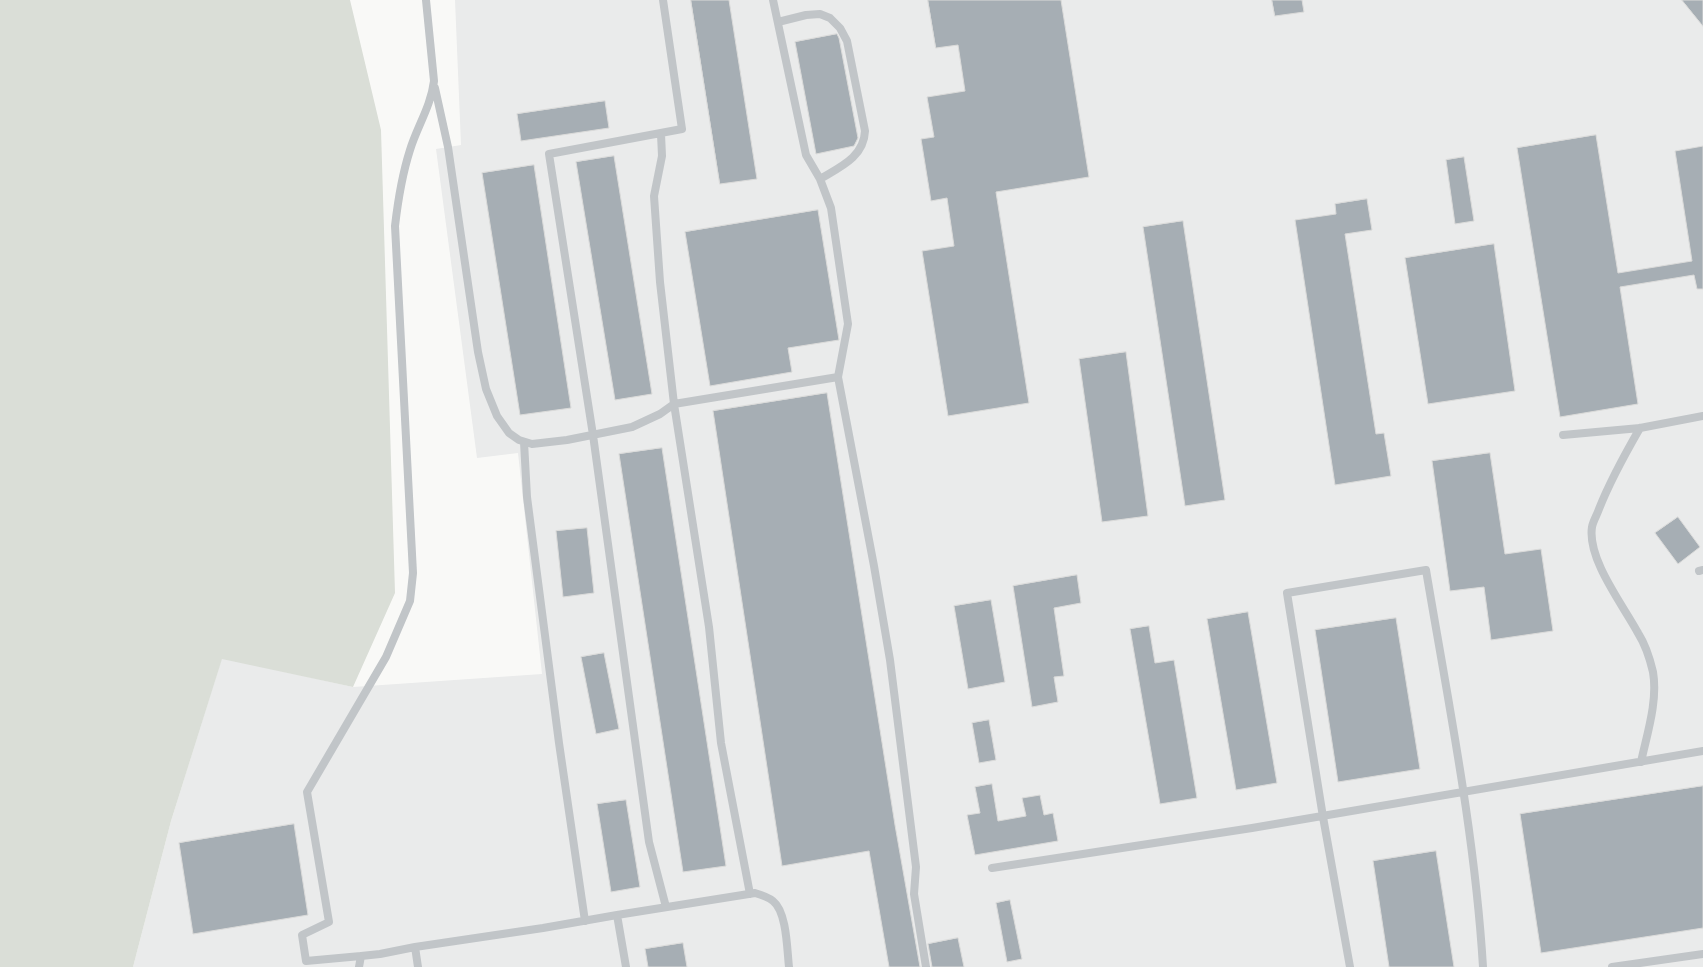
<!DOCTYPE html>
<style>
body{margin:0}
canvas{display:block;background:#f9f9f7}
</style>
<canvas width="1703" height="967"></canvas>
<script>
const ctx = document.querySelector('canvas').getContext('2d');
ctx.lineJoin = 'round';
function fill(path, color) {
  ctx.fillStyle = color;
  ctx.fill(path, 'evenodd');
}
function stroke(path, color, width, dash) {
  ctx.strokeStyle = color;
  ctx.lineWidth = width;
  ctx.lineCap = dash ? 'butt' : 'round';
  ctx.setLineDash(dash || []);
  ctx.stroke(path);
}
const built = new Path2D(`
 M455,0H1703V967H133L171,821L222,658L353,687L542,674L518,453L477,458L436,149L461,145Z`);
const green = new Path2D(`
 M0,0H350L381,130L395,593L353,687L222,659L171,821L133,967H0Z`);
const building = new Path2D(`
 M691,0H729L757,179L720,184Z
 M928,0H1061L1089,177L996,192L1029,403L948,416L922,251L954,246L947,198L931,201L921,139L934,137L927,97L965,91L958,45L936,48Z
 M1272,0H1302L1304,12L1275,16Z
 M1682,0H1703V26Z
 M837,34L839,38L858,138L854,146L816,154L795,42Z
 M605,101L609,128L521,141L517,114Z
 M1596,135L1618,273L1692,261L1675,151L1703,146V289H1697L1694,275L1620,287L1638,404L1560,417L1517,148Z
 M614,156L652,394L615,400L576,162Z
 M1464,157L1474,221L1455,224L1446,160Z
 M534,165L571,408L520,415L482,173Z
 M1367,199L1372,230L1345,234L1376,434L1384,433L1391,476L1335,485L1295,220L1336,214L1335,204Z
 M818,210L839,340L788,348L792,372L710,386L685,232Z
 M1183,221L1225,500L1185,506L1143,227Z
 M1494,244L1515,391L1428,404L1405,258Z
 M1126,352L1148,516L1102,522L1079,359Z
 M827,393L895,825L920,967H889L869,851L782,866L779,846L713,411Z
 M662,448L726,866L683,872L619,454Z
 M1490,453L1505,554L1541,549L1553,631L1491,640L1484,587L1450,591L1432,461Z
 M1678,517L1700,547L1678,564L1655,533Z
 M587,528L594,593L563,597L556,531Z
 M1077,575L1081,603L1054,608L1064,676L1054,677L1058,702L1032,707L1013,586Z
 M991,600L1005,682L968,689L954,606Z
 M1248,612L1277,783L1236,790L1207,619Z
 M1396,618L1420,769L1338,782L1315,630Z
 M1149,626L1155,663L1174,660L1197,798L1160,804L1130,629Z
 M604,653L619,729L596,734L581,657Z
 M989,720L996,760L979,763L972,723Z
 M992,784L998,821L1026,816L1022,798L1040,795L1044,815L1053,813L1058,841L975,855L967,815L980,813L975,787Z
 M1703,786V928L1541,953L1520,814Z
 M626,800L640,887L611,892L597,804Z
 M294,824L308,915L193,934L179,843Z
 M1436,851L1454,967H1389L1373,861Z
 M1010,900L1022,959L1007,962L996,903Z
 M958,938L964,967H932L928,944Z
 M683,943L687,967H648L645,949Z`);
const service = new Path2D(`
 M663,0L682,129L549,154L593,435L649,842L666,907
 M773,0L806,155L820,179L831,208L848,324L838,377
 M778,22L806,15L820,14L830,18L840,28L847,41L865,131C864,157 840,167 820,179
 M435,88L448,147L478,352L486,389L497,416L509,433L519,440L532,444L567,440L632,427L660,414L674,404L660,282L654,196L662,156L661,134
 M1640,428C1625,454 1610,481 1599,509C1597,515 1593,521 1592,527C1587,559 1623,605 1638,633C1645,644 1650,659 1653,672C1658,701 1647,734 1641,762
 M1563,435L1640,428L1703,416
 M524,442L527,497L559,743L585,921
 M1699,571L1703,570
 M992,868L1252,828L1703,751
 M750,894L721,743L709,627L674,404L838,377L874,566L890,660L916,867L914,894L926,967
 M361,956L306,961L302,935L329,922L307,792L386,657L410,601L413,573L395,226C398,200 402,175 410,150C417,127 431,106 434,81L426,0
 M359,967L361,956L380,954L415,947
 M418,967L415,947L543,928L617,915
 M626,967L617,915L755,893C762,895 768,897 773,901C787,912 787,950 789,967
 M1350,967L1323,817L1287,593L1426,570C1448,701 1475,834 1483,967
 M1612,967L1703,954`);
fill(built, '#eaebeb');
fill(green, '#daded7');
fill(building, '#a6aeb4');
stroke(building, '#dbdbda', 1);
stroke(service, '#c1c5c8', 8);
</script>
